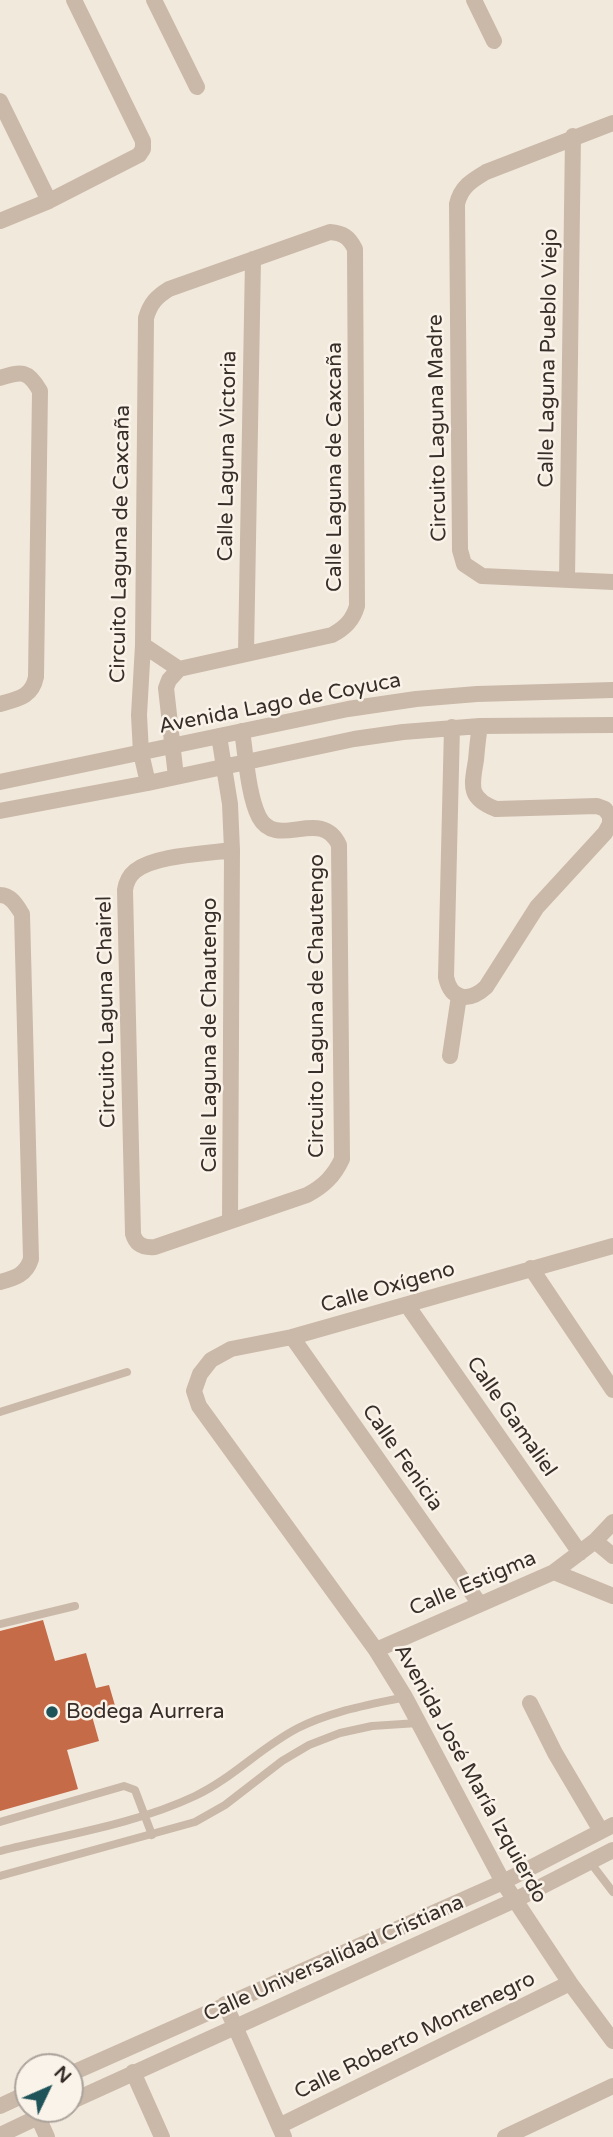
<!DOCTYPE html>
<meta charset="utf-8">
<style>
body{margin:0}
#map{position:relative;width:613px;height:2137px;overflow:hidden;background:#f2e9dd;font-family:"Varela Round",sans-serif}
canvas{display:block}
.north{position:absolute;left:14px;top:2053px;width:70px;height:70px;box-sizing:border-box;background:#faf3e9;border:2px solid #aca49c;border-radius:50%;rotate:46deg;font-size:19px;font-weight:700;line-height:28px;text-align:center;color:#372e29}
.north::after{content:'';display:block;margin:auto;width:24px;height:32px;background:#1e5359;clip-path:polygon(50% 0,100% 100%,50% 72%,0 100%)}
</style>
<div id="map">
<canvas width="613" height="2137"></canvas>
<div class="north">N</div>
</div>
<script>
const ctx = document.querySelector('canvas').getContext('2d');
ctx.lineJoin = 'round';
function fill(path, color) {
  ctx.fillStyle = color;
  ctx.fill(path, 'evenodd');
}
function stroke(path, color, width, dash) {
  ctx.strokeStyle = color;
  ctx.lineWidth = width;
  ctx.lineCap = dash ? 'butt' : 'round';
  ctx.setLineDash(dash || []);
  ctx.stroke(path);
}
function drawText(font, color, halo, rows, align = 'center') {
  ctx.font = font + ' "Varela Round",sans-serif';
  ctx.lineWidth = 5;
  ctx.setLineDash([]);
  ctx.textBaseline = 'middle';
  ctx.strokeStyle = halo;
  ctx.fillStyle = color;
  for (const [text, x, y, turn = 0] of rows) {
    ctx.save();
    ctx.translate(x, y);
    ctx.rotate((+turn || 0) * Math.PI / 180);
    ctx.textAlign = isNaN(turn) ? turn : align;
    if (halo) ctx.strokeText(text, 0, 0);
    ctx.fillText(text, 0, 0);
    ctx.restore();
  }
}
const building = new Path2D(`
 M43,1620L55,1661L86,1653L96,1688L109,1685L116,1709L92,1716L99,1741L67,1750L78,1789L0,1811V1631Z`);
const lane = new Path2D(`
 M0,1412L127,1372
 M0,1624L75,1606
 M0,1822L124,1786L135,1790L152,1835
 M0,1851C64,1835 136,1824 195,1796C233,1778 261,1747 298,1728C331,1711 369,1705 405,1697
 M590,1862L613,1892
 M0,1876L195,1822L225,1805L282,1761L309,1745L340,1733L372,1726L418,1723`);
const street = new Path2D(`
 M154,0L197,87
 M474,0L494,41
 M0,101L49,201
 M613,123L486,172C471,181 461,187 457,204L460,550L464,564L482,576L613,582
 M0,221L49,201L139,155L143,149V141L74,0
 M0,378C22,371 28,370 40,391L36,677C32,697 18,699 0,704
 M567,580L573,136
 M143,645L179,669
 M246,653L253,259
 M452,727L446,977C451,1001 470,1002 486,987L537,907L605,833L610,824V816L605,809L597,806L496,809C467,798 472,785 476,760C477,749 478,737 480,726
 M219,736L230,804L232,850L230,1221
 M0,782L348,709L416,699L477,694L613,690
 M148,783L141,753L139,715L143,645L146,318C150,304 156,297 169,289L330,232C343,233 349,237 355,249L357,606C353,620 345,628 332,635L179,669L169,680L166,688L176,777
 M0,811L148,783L354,739L403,732L480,726L613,725
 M232,850C206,854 155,855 135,871C129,876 126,883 125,890L133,1234C136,1245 144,1248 155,1247L307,1195C324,1186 334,1176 342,1159L339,845C321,806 277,851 259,817C248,795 246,756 242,731
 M0,895C11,895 17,906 22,914L31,1259C26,1275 15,1278 0,1282
 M450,1056L459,996
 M613,1246L292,1337L231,1349L211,1360L200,1374L194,1391L199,1406L376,1650L405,1697L503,1882L570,1983L613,2041
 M531,1268L613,1390
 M407,1305L580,1553
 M292,1337L479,1603
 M595,1541L613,1556
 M554,1572L613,1596
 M376,1650L554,1572L595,1541L613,1522
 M530,1703L555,1753L601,1831
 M225,2004L284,2137
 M133,2072L162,2137
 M70,2074L503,1882L613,1825
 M70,2102L515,1900L613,1850
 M0,2106L28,2093
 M38,2117L47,2137
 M279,2126L570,1983
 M0,2135L55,2109
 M505,2137L613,2086`);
const markers = [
 [52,1712,7,"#1e5359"]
];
const streetNames = [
 ["Calle Laguna Pueblo Viejo",549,358,-89],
 ["Circuito Laguna Madre",438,428,-91],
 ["Calle Laguna Victoria",228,456,-89],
 ["Calle Laguna de Caxcaña",335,467,-90],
 ["Circuito Laguna de Caxcaña",121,544,-89],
 ["Avenida Lago de Coyuca",280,704,-11],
 ["Circuito Laguna de Chautengo",317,1006,-90],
 ["Circuito Laguna Chairel",107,1012,-91],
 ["Calle Laguna de Chautengo",210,1035,-90],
 ["Calle Oxígeno",388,1288,-16],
 ["Calle Gamaliel",511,1417,55],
 ["Calle Fenicia",402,1458,55],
 ["Calle Estigma",473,1584,-23],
 ["Avenida José María Izquierdo",470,1774,61],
 ["Calle Universalidad Cristiana",334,1959,-24],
 ["Calle Roberto Montenegro",415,2036,-26]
];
const poiNames = [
 ["Bodega Aurrera",66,1712]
];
fill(building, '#c56b48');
stroke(lane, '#cab9a9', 8);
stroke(street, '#cab9a9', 16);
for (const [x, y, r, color] of markers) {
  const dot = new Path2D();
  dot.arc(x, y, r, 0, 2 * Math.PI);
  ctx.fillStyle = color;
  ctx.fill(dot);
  stroke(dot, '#faf3e9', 2.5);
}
drawText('21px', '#372e29', '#faf3e9', streetNames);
drawText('21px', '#372e29', '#faf3e9', poiNames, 'left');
</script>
